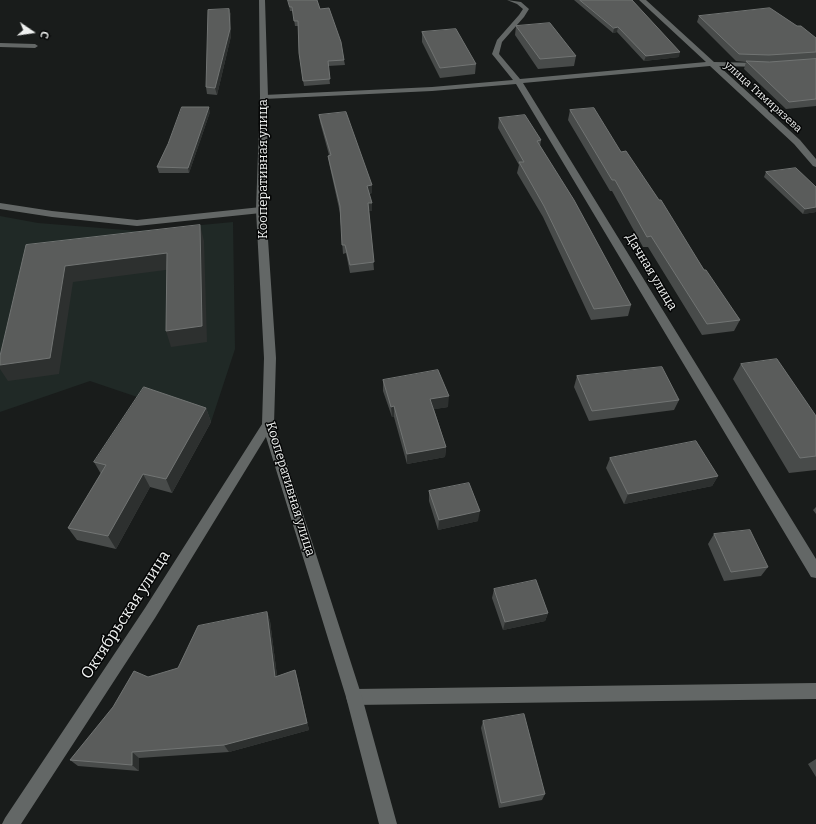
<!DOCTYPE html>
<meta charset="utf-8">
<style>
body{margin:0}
#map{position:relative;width:816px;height:824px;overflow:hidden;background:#191c1b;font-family:Bitter,serif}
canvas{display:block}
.north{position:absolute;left:12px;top:12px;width:40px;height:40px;-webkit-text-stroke:3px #050606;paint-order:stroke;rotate:103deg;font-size:11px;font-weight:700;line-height:16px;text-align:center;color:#eff1f0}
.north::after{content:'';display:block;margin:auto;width:14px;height:18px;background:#eff1f0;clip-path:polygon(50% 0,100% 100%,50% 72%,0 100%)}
</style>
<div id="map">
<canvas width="816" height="824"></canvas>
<div class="north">С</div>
</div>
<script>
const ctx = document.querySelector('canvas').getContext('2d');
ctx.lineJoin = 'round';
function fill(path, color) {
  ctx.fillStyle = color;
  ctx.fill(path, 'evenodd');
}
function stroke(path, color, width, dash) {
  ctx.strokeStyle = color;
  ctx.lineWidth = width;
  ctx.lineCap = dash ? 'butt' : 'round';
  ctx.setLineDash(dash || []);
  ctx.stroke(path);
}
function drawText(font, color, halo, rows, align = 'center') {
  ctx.font = font + ' Bitter,serif';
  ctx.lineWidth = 3;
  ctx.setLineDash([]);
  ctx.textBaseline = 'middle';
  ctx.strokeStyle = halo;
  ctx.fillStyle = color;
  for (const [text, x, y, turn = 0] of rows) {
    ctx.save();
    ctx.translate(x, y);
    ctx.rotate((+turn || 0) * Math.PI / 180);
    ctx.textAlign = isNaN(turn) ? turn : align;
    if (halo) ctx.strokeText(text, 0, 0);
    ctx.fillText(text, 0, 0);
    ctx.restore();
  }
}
const built = new Path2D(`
 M0,216L38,223L138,231L233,222L235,349L211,422L90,381L0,412Z`);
const lane = new Path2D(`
 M0,43L35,44L38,46L35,48L0,47Z`);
const street = new Path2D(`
 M507,0L521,2L529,9L524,17L502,42L499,54L520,79L706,62L639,0H646L714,62L764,63L765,65L761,67L719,66L800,140L816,159V167L813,166L794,144L710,66L523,83L816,559V578L811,577L516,84L432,91L264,99L260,97L264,95L432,87L513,80L492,54L497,40L519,15L523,9L517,4Z
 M0,203L52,211L137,220L261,207L266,210L261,213L137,226L52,217L0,209Z
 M268,419L272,421L274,424L272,427L155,618L21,824H2L5,818L145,608L264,421Z
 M816,683V699L354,705L348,703L346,697L348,691L354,689Z`);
const secondary = new Path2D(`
 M259,0H265L268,97L266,210L276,358L274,424L362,697L397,824H379L346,697L262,424L264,358L256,210L260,97Z`);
const wall = new Path2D(`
 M288,0H317L320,9L344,60L345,65L328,66L330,84L304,86L299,53L298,26H295L293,11H290Z
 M574,0H632L679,57L644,61L617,32L613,33Z
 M229,9L231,15V36L217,95L207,94L206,87Z
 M699,16L797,26L816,38V106L786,109L744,69L746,62L736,61L697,22Z
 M516,26L576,56L574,66L538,69L515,35Z
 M422,32L476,64L475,74L440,78L422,42Z
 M570,110L621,152L740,320L734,331L702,335L648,247H643L612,191H610L568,120Z
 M210,112L189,173H159L157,167Z
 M319,115L372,193L369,194L372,211H369L374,270L350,273L346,253L343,254L340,213L329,163L328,156L329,155L320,122Z
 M499,118L541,140L540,146L631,305L628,316L591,320L543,217L517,173L519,165L498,128Z
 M766,172L816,187V212L803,214L764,177Z
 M741,364L816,416V470L789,473L733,379Z
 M577,376L679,400L674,410L589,421L574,387Z
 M383,380L448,407L434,409L446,447L445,457L407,464L394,417H392L383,391Z
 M206,408L211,422L172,493L150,487L116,549L77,540L68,528L101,474L94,462Z
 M610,458L718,476L712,486L624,504L606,468Z
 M429,491L478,521L438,530L429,501Z
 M816,507V514L813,510Z
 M714,534L768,567L761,576L724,581L708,544Z
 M494,589L548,613L545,621L503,630L492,598Z
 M267,612L270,621L277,676L297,677L309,730L229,752L139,758V771L78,766L70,760L178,668Z
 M483,721L545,794L542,800L499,808L481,728Z
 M816,759V777L808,764Z`);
const shadedWall = new Path2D(`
 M229,9L231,15V36L217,95L215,88Z
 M618,27L617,32L613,33L614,28Z
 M680,52L679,57L644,61L646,56Z
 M209,107L210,112L189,173L188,168Z
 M372,185V193L368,194L367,186Z
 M368,203H372V211H369Z
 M816,207V212L803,214L805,209Z
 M200,225L204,241L207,342L171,347L166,331Z
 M167,253L173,269L73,282L59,374L8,381L0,369V365L65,266Z
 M449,396L448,407L430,410V399Z
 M394,406V417H392L391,407Z
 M206,408L211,422L172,493L166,479Z
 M446,447L445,457L407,464V454Z
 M143,474L150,487L116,549L108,536Z
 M718,476L712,486L624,504L628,494Z
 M480,511L478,521L438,530L439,520Z
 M267,612L270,621L278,684L275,677Z
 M548,613L545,621L503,630L505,622Z
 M295,670L297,677L309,730L229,752L224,745Z
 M132,752L139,758V771L132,765Z`);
const building = new Path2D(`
 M288,0H317L320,9L329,8L341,42L344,60L328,61L330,79L303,81L299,53L298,21H294L292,7H290Z
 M580,0H632L680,52L646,56L618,27L614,28Z
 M770,8L797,26H801L816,38V52L769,55L739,54L699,16Z
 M229,9L230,29L215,88L206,87L208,10Z
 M550,23L576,56L540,59L516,26Z
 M456,29L476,64L440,68L422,32Z
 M816,59V99L789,102L746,61L769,62Z
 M182,107H209L188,168L157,167L168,144Z
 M594,108L621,152L626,151L659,200H661L704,270H706L740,320L707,324L651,236L647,237L615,180H612L570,110Z
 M346,112L372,185L367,186L372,203H368L374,262L350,265L345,245H342L340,206L328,156L331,155L319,115Z
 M525,115L541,140L537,141L574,200L631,305L594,309L544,206L519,162H524L499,118Z
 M796,168L816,187V207L805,209L766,172Z
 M200,225L202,326L166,331L167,253L65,266L50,358L0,365V356L26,245Z
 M777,359L816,416V456L800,458L741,364Z
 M662,367L679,400L592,411L577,376Z
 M438,370L449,396L430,399L446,447L407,454L394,406L391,407L383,380Z
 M144,387L206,408L166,479L143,474L108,536L68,528L106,465L94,462Z
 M696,441L718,476L628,494L610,458Z
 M469,483L480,511L439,520L429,491Z
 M750,530L768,567L731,572L714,534Z
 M536,580L548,613L505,622L494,589Z
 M267,612L275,677L295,670L307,723L224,745L132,752V765L70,760L113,707L134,671L148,677L178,668L198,626Z
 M524,714L545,794L501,803L483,721Z`);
const farStreetnames = [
 ["улица Тимирязева",763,97,42]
];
const streetNames = [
 ["Кооперативная улица",263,169,-90],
 ["Дачная улица",651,272,59],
 ["Кооперативная улица",290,489,73]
];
const nearStreetnames = [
 ["Октябрьская улица",126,615,-57]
];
fill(built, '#202926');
fill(lane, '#636766');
fill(street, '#636766');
fill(secondary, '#636766');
fill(wall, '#484b4a');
fill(shadedWall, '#2d302f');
fill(building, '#5a5c5b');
stroke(building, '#717473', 1);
drawText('11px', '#eff1f0', '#050606', farStreetnames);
drawText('13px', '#eff1f0', '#050606', streetNames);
drawText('16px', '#eff1f0', '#050606', nearStreetnames);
</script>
